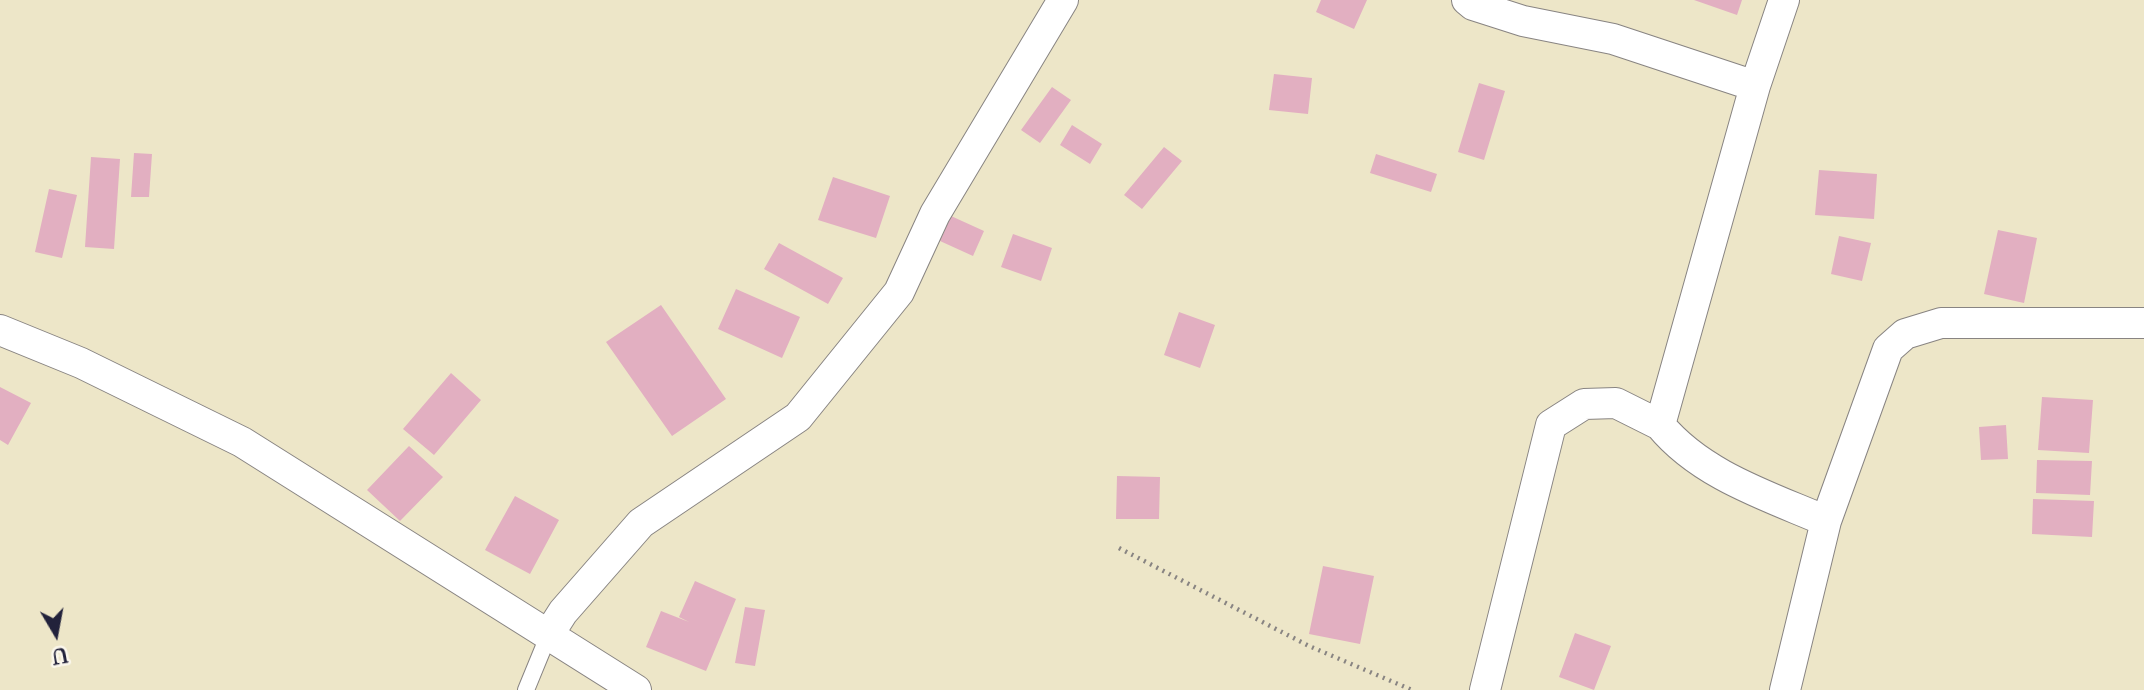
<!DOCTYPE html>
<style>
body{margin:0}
#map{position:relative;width:2144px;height:690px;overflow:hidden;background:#ede6c8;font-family:"IM FELL Double Pica",serif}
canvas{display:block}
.north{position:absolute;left:21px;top:599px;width:70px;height:70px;-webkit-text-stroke:5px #fbf7ec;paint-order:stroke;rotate:170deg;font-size:19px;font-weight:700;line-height:28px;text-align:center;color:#22223b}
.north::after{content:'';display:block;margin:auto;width:24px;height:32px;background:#22223b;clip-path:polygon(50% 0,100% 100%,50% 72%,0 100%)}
</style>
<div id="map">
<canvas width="2144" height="690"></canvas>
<div class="north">U</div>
</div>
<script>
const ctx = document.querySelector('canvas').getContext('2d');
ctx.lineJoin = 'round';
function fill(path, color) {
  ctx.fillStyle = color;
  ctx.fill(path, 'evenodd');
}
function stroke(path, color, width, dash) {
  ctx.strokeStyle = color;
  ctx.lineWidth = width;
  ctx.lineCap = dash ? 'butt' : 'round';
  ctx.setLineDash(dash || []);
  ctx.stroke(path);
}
const building = new Path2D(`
 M1321,0H1367L1354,29L1316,12Z
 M1694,0H1742L1737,15Z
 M1274,74L1312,78L1308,114L1269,110Z
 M1479,83L1505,91L1484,160L1458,152Z
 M1052,87L1071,100L1040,143L1021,130Z
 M1072,125L1102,144L1090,164L1060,145Z
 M1164,147L1182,161L1142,209L1124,195Z
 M134,153L152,154L149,197H131Z
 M1376,154L1437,174L1431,192L1370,173Z
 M91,157L120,159L114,249L85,247Z
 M1819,170L1877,174L1874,219L1815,215Z
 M833,177L890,196L876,238L818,220Z
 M49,189L77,195L62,258L35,252Z
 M951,216L984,231L973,256L940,241Z
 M1998,230L2037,238L2024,303L1984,294Z
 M1013,234L1052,248L1041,281L1001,267Z
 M1839,236L1871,243L1862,281L1831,274Z
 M779,243L843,278L828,304L764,269Z
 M736,289L800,317L782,358L718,329Z
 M661,305L726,399L672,436L606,342Z
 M1179,312L1215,325L1200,368L1164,355Z
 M451,373L481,400L434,455L403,429Z
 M0,387L31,403L8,445L0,440Z
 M2042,397L2093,400L2089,453L2038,450Z
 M2006,425L2008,459L1981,460L1979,427Z
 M409,446L443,477L400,521L367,490Z
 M2037,460L2092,461L2090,495L2036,493Z
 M1117,476L1160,477L1159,519H1116Z
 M515,496L559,520L530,574L485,550Z
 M2033,499L2094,501L2092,537L2032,534Z
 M1323,566L1374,576L1360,644L1309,634Z
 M695,581L736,599L706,671L646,647L661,611L689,622L679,617Z
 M745,607L765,610L755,666L735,663Z
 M1575,633L1611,646L1594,690L1559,677Z`);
const path = new Path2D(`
 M1119,548L1309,646L1412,690`);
const lane = new Path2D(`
 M526,690L549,634`);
const street = new Path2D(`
 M1467,0L1473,5L1523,21L1613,39L1755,86
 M0,330L81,363L242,442L636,690
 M1660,425C1701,475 1768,496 1826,521
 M549,634L563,612L641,523L798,417L899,292L935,214L1063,0
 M1485,690L1551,425L1584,404L1616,403L1660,425L1755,86L1784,0
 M1785,690L1826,521L1888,349L1905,334L1941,323H2144`);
fill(building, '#e2afc1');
stroke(lane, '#888482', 18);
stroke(street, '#888482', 32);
stroke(path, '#888482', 4.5, [2, 5]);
stroke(lane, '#fff', 16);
stroke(street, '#fff', 30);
</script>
